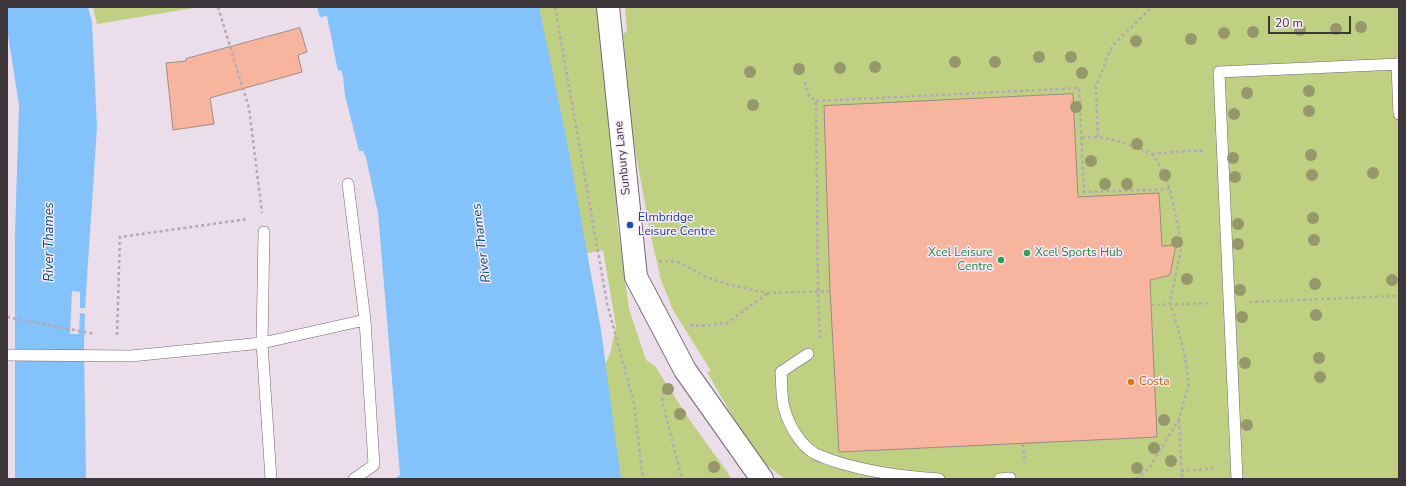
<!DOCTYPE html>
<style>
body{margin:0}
#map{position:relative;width:1406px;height:486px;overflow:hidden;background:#ecddeb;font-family:"Nunito Sans",sans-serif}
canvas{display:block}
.frame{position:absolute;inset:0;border:8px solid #3c363b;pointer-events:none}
.scale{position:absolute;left:1268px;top:16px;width:83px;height:18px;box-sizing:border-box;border:2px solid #3c363b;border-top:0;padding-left:5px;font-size:12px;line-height:14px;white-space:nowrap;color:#3c363b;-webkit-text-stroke:3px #f9eaf8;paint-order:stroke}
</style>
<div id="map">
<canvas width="1406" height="486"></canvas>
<div class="frame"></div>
<div class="scale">20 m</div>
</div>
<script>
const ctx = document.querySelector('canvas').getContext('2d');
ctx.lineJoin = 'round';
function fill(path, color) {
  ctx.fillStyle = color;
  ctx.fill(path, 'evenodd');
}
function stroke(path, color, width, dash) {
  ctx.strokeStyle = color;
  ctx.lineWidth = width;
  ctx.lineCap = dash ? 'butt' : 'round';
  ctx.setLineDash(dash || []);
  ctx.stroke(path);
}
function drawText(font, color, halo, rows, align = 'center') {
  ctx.font = font + ' "Nunito Sans",sans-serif';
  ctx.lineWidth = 3;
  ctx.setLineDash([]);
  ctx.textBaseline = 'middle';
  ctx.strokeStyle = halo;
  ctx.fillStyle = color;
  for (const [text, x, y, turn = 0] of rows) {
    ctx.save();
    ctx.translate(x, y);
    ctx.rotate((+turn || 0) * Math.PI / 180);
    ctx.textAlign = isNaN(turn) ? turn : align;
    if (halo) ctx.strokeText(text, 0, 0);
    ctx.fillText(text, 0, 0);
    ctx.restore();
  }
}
const green = new Path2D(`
 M93,7H199L97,24Z
 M538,7H597L615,167L617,221L629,309L646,360L655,366L689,419L728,473L731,479H603L595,385L610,354L616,326L603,250L566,258Z
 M625,7H1399V479H785L756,457L707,372L711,371L673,310L659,275H660L651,237L633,138L623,34L627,31Z`);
const water = new Path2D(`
 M7,7H88L92,22L97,127L85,308H80V292L72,291L70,334H79L80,313L85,314L84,347L86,479H15V235L19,105L7,29Z
 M317,7H539L567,141L601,330L621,479H394L400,475L378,213L366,158L363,151H359L345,95L343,76L341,70L338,71L327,16L320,17Z`);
const building = new Path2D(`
 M300,28L307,52L298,55L302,72L210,98L214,124L173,130L166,63L186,61V59Z
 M1073,94L1078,197L1159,193L1162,246L1176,245L1170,275L1150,280L1157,437L839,452L830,291L824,106Z`);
const path = new Path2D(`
 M218,7L249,108L262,213
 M555,7L607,303L634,404L643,479
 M805,82L809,96L816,101L818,292L820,338
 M816,101L1079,88L1084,192L1170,189
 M1098,137L1096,87L1108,55L1113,45L1152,7
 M1082,138L1098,137L1115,140L1141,149L1152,154L1159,164L1170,189L1182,245L1170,303L1177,324L1184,352L1189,383L1179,419L1150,467L1136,479
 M1152,154L1184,151H1204
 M659,261L678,262L706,277L730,285L768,293L830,291
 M1249,302L1399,296
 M1151,305L1210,303
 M7,317L95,334
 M690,325L700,326L727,323L768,293
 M117,335L120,237L248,219
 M665,386L662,400L682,479
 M1179,420L1182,479
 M1023,444L1025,463
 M1181,471L1217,468`);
const service = new Path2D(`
 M1397,64L1399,114
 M348,184L365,320L374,465L354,479
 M264,232L262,343L365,320
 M808,354L781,372C782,384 781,400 785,411C790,427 800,444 814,453C819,456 826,458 831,460C866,472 902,476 939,479
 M7,355L131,356L262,343L271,479
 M1000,479L1010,478
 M1237,479L1219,72L1399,64`);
const minor = new Path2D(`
 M608,7L636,277L685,370L762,479`);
const trees = [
 [1361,27],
 [1336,29],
 [1300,30],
 [1253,32],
 [1224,33],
 [1191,39],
 [1136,41],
 [1039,57],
 [1071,57],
 [955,62],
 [995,62],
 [875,67],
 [840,68],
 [799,69],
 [750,72],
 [1082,73],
 [1309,91],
 [1247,93],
 [753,105],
 [1076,107],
 [1309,111],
 [1234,114],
 [1137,144],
 [1311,155],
 [1233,158],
 [1091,161],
 [1373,173],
 [1165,175],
 [1312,175],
 [1235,177],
 [1105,184],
 [1127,184],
 [1313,218],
 [1238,224],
 [1314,240],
 [1177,242],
 [1238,244],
 [1187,279],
 [1392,280],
 [1315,284],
 [1240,290],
 [1316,315],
 [1242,317],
 [1319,358],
 [1245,363],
 [1320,377],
 [668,389],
 [680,414],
 [1164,420],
 [1247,425],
 [1154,448],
 [1171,461],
 [714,467],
 [1137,468]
];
const markers = [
 [630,225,4,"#1a4fb4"],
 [1027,253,4,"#2e9e5b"],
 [1001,260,4,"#2e9e5b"],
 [1131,382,4,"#e8710a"]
];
const streetNames = [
 ["Sunbury Lane",623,158,-96]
];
const transitNames = [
 ["Elmbridge",638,218],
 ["Leisure Centre",638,232]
];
const leisureNames = [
 ["Xcel Leisure",993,253],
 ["Centre",993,267],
 ["Xcel Sports Hub",1035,253,"left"]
];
const foodNames = [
 ["Costa",1139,382]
];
const waterNames = [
 ["River Thames",50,242,-90],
 ["River Thames",482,243,-97]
];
fill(green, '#c0d083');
fill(water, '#84c2fb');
fill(building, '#f7b5a0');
stroke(building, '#9e8b85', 1);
stroke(service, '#746773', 12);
stroke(minor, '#746773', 24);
stroke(path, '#b4a8b3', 2.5, [3, 3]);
stroke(service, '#fff', 11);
stroke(minor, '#fff', 22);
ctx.fillStyle = '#96976a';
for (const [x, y] of trees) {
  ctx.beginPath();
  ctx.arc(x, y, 6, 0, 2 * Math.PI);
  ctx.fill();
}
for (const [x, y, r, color] of markers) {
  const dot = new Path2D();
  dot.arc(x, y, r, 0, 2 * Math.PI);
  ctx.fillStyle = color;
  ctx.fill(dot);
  stroke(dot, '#f9eaf8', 1.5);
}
drawText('12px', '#3c363b', '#f9eaf8', streetNames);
drawText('12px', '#164399', '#f9eaf8', transitNames, 'left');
drawText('12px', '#27864d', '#f9eaf8', leisureNames, 'right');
drawText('12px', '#c56008', '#f9eaf8', foodNames, 'left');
drawText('italic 13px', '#004b7f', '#f9eaf8', waterNames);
</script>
